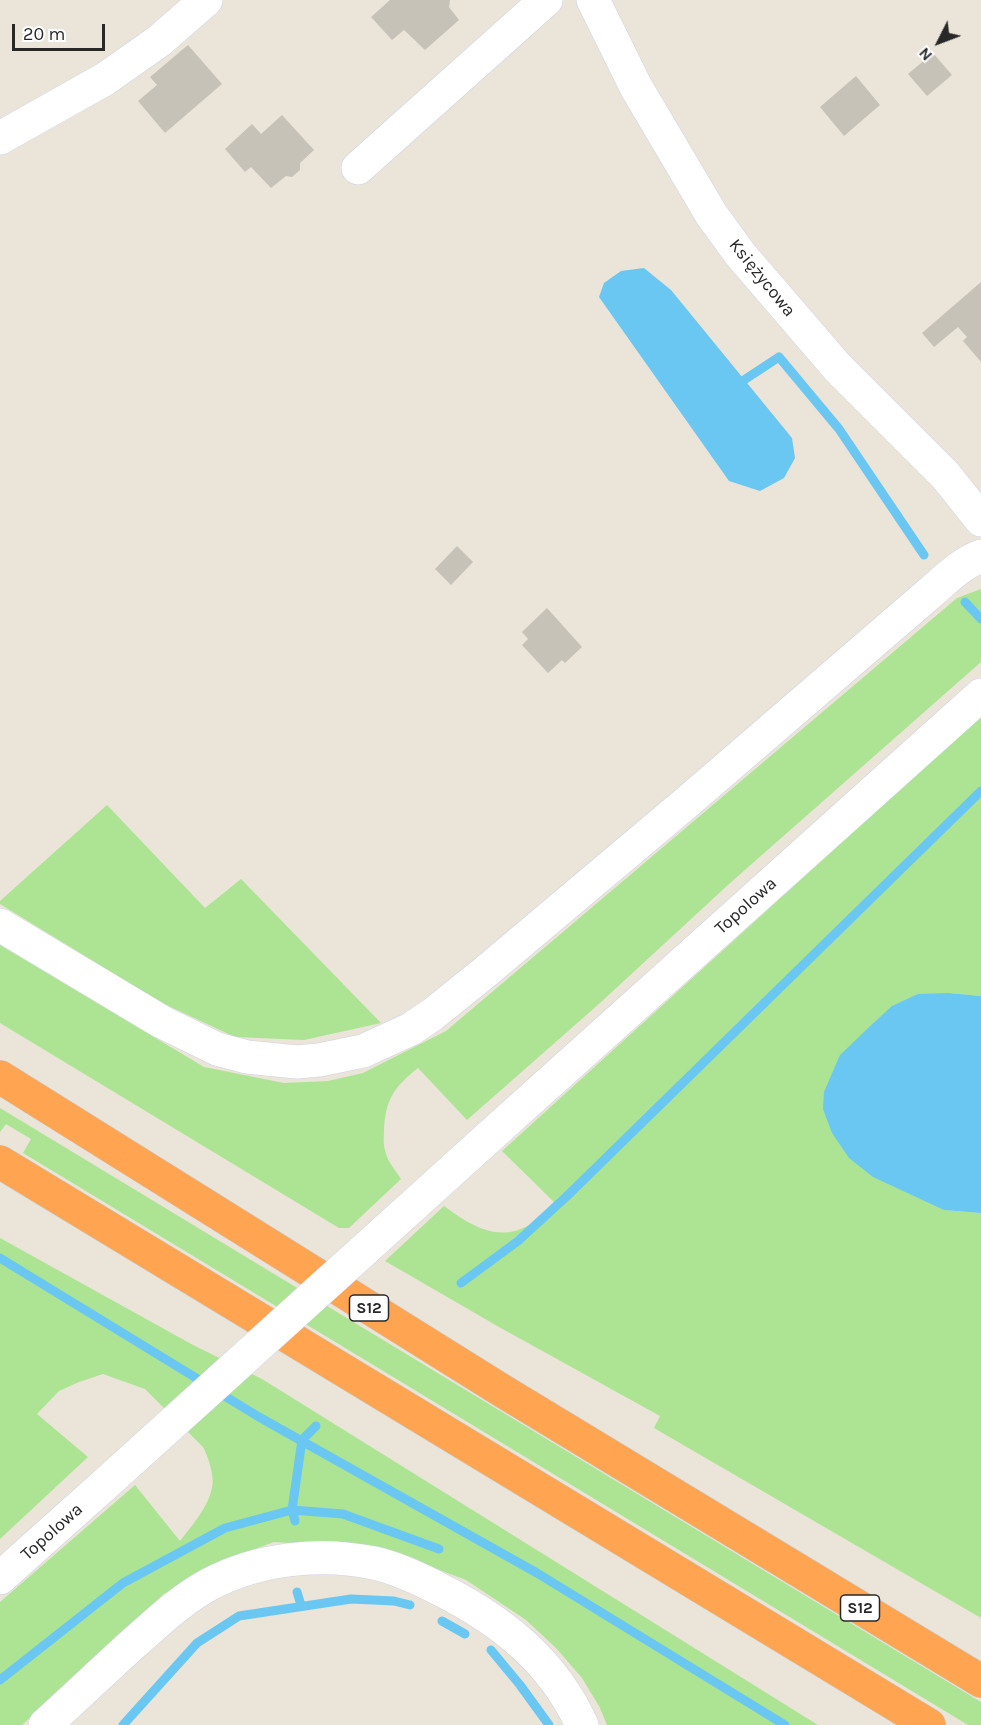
<!DOCTYPE html>
<meta charset="utf-8">
<style>
body{margin:0}
#map{position:relative;width:981px;height:1725px;overflow:hidden;background:#ebe4d9;font-family:Karla,sans-serif}
canvas{display:block}
.north{position:absolute;left:909px;top:12px;width:60px;height:60px;-webkit-text-stroke:4px #fff;paint-order:stroke;rotate:228deg;font-size:16px;font-weight:700;line-height:24px;text-align:center;color:#282828}
.north::after{content:'';display:block;margin:auto;width:21px;height:27px;background:#282828;clip-path:polygon(50% 0,100% 100%,50% 72%,0 100%)}
.scale{position:absolute;left:12px;top:24px;width:93px;height:27px;box-sizing:border-box;border:3px solid #282828;border-top:0;padding-left:8px;font-size:18px;line-height:21px;white-space:nowrap;color:#282828;-webkit-text-stroke:4px #fff;paint-order:stroke}
</style>
<div id="map">
<canvas width="981" height="1725"></canvas>
<div class="north">N</div>
<div class="scale">20 m</div>
</div>
<script>
const ctx = document.querySelector('canvas').getContext('2d');
ctx.lineJoin = 'round';
function fill(path, color) {
  ctx.fillStyle = color;
  ctx.fill(path, 'evenodd');
}
function stroke(path, color, width, dash) {
  ctx.strokeStyle = color;
  ctx.lineWidth = width;
  ctx.lineCap = dash ? 'butt' : 'round';
  ctx.setLineDash(dash || []);
  ctx.stroke(path);
}
function drawText(font, color, halo, rows, align = 'center') {
  ctx.font = font + ' Karla,sans-serif';
  ctx.lineWidth = 6;
  ctx.setLineDash([]);
  ctx.textBaseline = 'middle';
  ctx.strokeStyle = halo;
  ctx.fillStyle = color;
  for (const [text, x, y, turn = 0] of rows) {
    ctx.save();
    ctx.translate(x, y);
    ctx.rotate((+turn || 0) * Math.PI / 180);
    ctx.textAlign = isNaN(turn) ? turn : align;
    if (halo) ctx.strokeText(text, 0, 0);
    ctx.fillText(text, 0, 0);
    ctx.restore();
  }
}
const green = new Path2D(`
 M981,589V662L729,884L600,1003L467,1120L418,1068C394,1087 385,1100 384,1131C384,1137 383,1144 385,1150C387,1161 395,1170 401,1179L349,1228H339L0,1023V945L204,1067L284,1083L328,1081L363,1073L446,1031L957,598Z
 M981,716V996L949,993L944,1210L981,1213V1618L654,1428L660,1416L499,1327L385,1261L444,1206C471,1226 501,1245 534,1222C542,1217 548,1208 554,1202L502,1151Z
 M107,805L205,908L241,879L381,1023L304,1040L235,1037L160,1002L0,904V901Z
 M0,1108L981,1702V1725H968L23,1153L31,1139L6,1124L0,1132Z
 M0,1238L193,1345L262,1379L818,1725H607L599,1706L582,1678L556,1648L526,1620L466,1580L381,1548L274,1542L217,1563L164,1594L22,1725H0V1602L135,1485L180,1541C192,1525 208,1508 212,1488C215,1477 208,1456 203,1447L145,1389L103,1374L79,1382L59,1391L37,1414L88,1457L0,1539Z`);
const water = new Path2D(`
 M644,268L671,290L792,438L795,458L784,478L760,491L729,481L599,297L604,283L621,271Z
 M949,993L981,996V1213L944,1210L873,1177L849,1158L832,1133L823,1109L824,1092L840,1055L865,1031L892,1006L918,994Z`);
const stream = new Path2D(`
 M744,380L779,357L839,429L924,555
 M965,602L981,619
 M0,1258L206,1384
 M461,1283L518,1241L566,1197L981,791
 M218,1392L259,1417L537,1573L785,1725
 M295,1521L292,1510L302,1440L316,1426
 M297,1592L301,1605
 M442,1621L465,1634
 M491,1650L520,1685L549,1725
 M0,1680L123,1583L225,1528L292,1510L343,1514L439,1549
 M123,1725L197,1643L239,1616L351,1599L394,1601L410,1605`);
const building = new Path2D(`
 M390,0H450L449,7L459,20L425,50L404,30L392,40L371,17Z
 M188,45L222,84L165,133L138,101L157,85L150,77Z
 M933,53L952,75L927,96L908,74Z
 M856,76L880,105L844,136L820,107Z
 M282,115L314,150L300,163V170L292,177L286,176L271,188L251,167L245,172L225,149L252,124L261,134Z
 M981,282V362L963,341L967,337L958,327L934,347L922,333Z
 M457,546L473,562L451,585L435,569Z
 M547,608L582,647L565,663L562,660L548,673L522,645L528,639L522,632Z`);
const minor = new Path2D(`
 M593,0L636,87L711,214L740,254L838,368L946,476L981,520
 M0,138L105,79L159,41L206,0
 M358,168L546,0
 M0,925L162,1022L217,1049L247,1057L297,1062L319,1060L363,1051L411,1029L433,1014L484,973L686,803L931,592C946,579 962,563 981,556
 M510,1118L981,695
 M0,1578L103,1486
 M45,1725C75,1698 105,1669 135,1642C159,1621 182,1599 210,1584C260,1558 320,1552 374,1563C397,1568 420,1579 441,1590C502,1621 553,1661 582,1725`);
const highway = new Path2D(`
 M0,1077L501,1390L981,1681
 M0,1162L929,1725`);
const minorBridge = new Path2D(`
 M103,1486L510,1118`);
const shields = [
 [369,1308,39],
 [860,1608,39]
];
const shieldNames = [
 ["S12",369,1308],
 ["S12",860,1608]
];
const streetNames = [
 ["Księżycowa",762,278,51],
 ["Topolowa",746,906,-42],
 ["Topolowa",52,1532,-42]
];
fill(green, '#ace494');
fill(water, '#69c7f1');
stroke(stream, '#69c7f1', 9);
fill(building, '#c6c2b8');
stroke(minor, '#cfd2e2', 34);
stroke(highway, '#c7c7c7', 34);
stroke(minor, '#fff', 33);
stroke(highway, '#ffa451', 33);
stroke(minorBridge, '#cfd2e2', 34, []);
stroke(minorBridge, '#fff', 33);
for (const [x, y, w] of shields) {
  const box = new Path2D();
  box.roundRect(x - w / 2, y - 13, w, 26, 4.5);
  ctx.fillStyle = '#fff';
  ctx.fill(box);
  stroke(box, '#282828', 1.5);
}
drawText('bold 16px', '#282828', null, shieldNames);
drawText('18px', '#282828', '#fff', streetNames);
</script>
